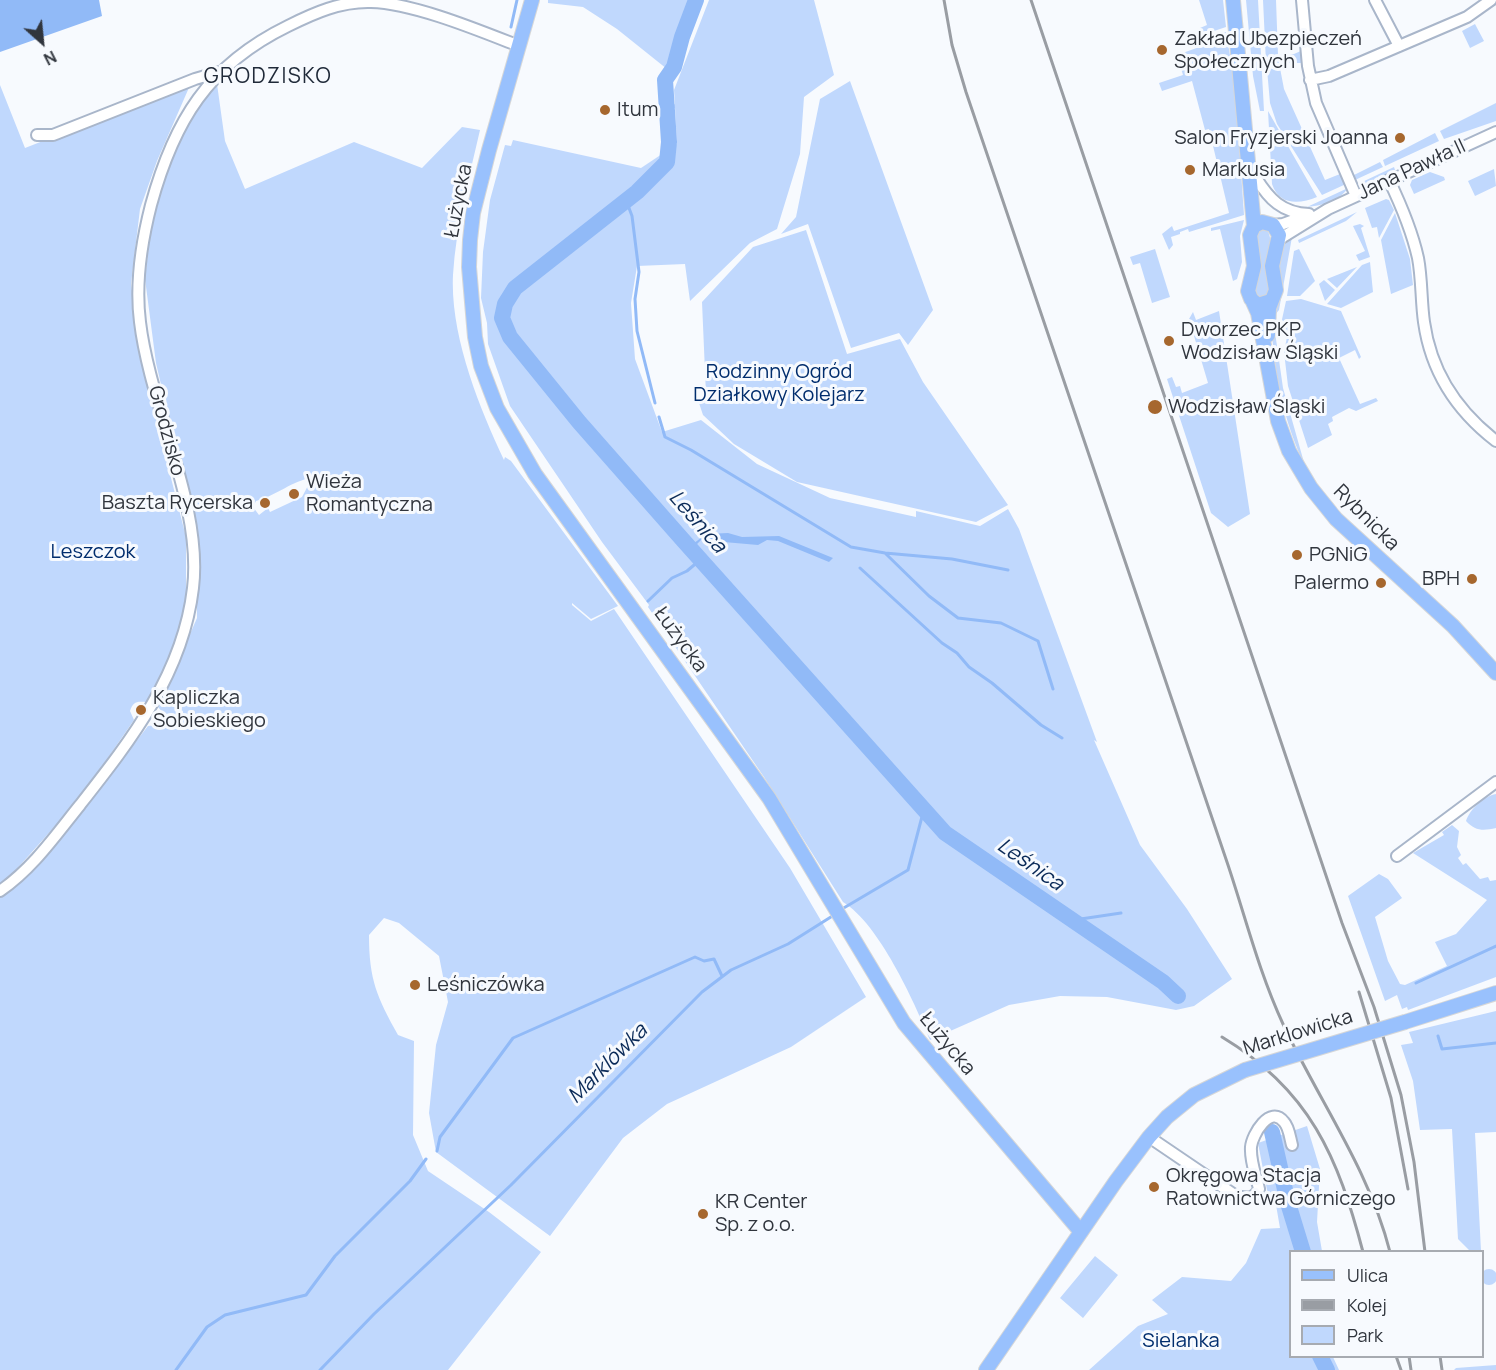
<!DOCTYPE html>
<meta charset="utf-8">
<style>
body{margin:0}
#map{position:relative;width:1496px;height:1370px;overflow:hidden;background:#f7fafe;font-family:Manrope,sans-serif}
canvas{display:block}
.legend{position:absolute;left:1289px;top:1250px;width:195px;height:108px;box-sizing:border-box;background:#f7fafe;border:2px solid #a7abb1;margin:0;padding:8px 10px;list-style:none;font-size:18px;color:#30353d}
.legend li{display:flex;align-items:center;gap:12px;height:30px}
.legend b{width:30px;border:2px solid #a7abb1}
.north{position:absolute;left:12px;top:12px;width:60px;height:60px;-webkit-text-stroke:4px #f7fafe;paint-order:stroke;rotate:153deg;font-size:16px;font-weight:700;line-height:24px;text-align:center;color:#30353d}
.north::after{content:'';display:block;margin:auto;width:21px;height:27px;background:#30353d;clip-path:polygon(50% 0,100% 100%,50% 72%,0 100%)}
</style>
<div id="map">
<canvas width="1496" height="1370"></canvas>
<ul class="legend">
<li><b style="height:8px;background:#99c1fd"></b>Ulica</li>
<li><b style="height:8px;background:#999da3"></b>Kolej</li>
<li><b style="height:16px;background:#c0d8fd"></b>Park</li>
</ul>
<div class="north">N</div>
</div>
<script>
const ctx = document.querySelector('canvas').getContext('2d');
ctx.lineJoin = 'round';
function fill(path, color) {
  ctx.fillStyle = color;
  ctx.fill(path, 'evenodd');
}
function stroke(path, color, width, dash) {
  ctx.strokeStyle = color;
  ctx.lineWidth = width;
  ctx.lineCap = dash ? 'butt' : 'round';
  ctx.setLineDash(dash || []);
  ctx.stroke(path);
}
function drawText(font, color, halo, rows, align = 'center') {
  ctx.font = font + ' Manrope,sans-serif';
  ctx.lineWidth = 6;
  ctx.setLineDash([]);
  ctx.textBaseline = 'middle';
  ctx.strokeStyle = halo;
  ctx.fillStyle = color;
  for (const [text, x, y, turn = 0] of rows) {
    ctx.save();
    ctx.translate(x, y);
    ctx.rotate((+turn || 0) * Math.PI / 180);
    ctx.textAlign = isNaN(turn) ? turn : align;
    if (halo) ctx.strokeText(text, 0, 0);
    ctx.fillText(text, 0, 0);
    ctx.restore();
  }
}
const green = new Path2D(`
 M548,0H691L667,69L617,29L583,7L548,3Z
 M709,0H814L834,75L804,97L800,154L777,229L750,243L690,301L685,264L637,266L631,303L635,359L662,432L701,420L757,464L830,498L916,517V511L980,526L1008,509L1019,529L1097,742L1094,740L1140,845L1187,909L1232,979L1194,1006L1176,1010L1107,997L1060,996L1009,1005L930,1040C914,1001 879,924 843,902L764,777L648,607L649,605L602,542L510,406L488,344L487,323L481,298L483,252L490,200L505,145L511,146L513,140L641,168L677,144L675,108H668L675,104L674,90Z
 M1199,0H1223L1226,27L1202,35L1200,28L1207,25Z
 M1246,0H1258L1264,111H1260L1253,76Z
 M1263,0H1276L1278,55L1294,54L1303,50L1304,63H1266Z
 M1475,24L1484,41L1470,48L1462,31Z
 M1226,32L1235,85L1244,215L1189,232L1188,229L1180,232V234L1171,237L1173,245L1169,250L1162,234L1172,226L1174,231L1229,213L1209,129L1205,130L1192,81L1162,91L1159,83L1183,75L1177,55L1205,45L1204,39Z
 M1280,68L1284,89L1325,180L1340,174L1346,184L1322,195L1277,124L1270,103L1267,69Z
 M850,81L933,310L908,345L899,333L851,348L808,224L781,234L796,217L820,99Z
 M191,83L157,161L140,209L131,284L143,368L186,537V615L158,682L146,702C136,701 133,702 130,711L134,720L81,797L6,881L0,884V85L25,148Z
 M217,84L225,141L245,189L354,142L422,168L462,127L480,130C469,178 456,226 453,275C450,335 479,407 504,460L505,457L511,461L618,606L591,619L572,603V605L591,621L614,609L790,868L866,997L791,1047L667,1104L623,1138L550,1236L436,1152L429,1113L436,1045L448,1002L439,956L399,923L384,918L369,935C369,980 377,997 398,1035L414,1041L413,1135L428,1171L489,1212L541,1252L448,1370H0V894L13,886L89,802L148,726L173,723L174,716L165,715L158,707L197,618L196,534L156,363L145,279L153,210L170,164L195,111ZM312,478L302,497L270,512L268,508L259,515L253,507L256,501C276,496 293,480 312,478Z
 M1496,103V121L1444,139L1440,131Z
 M1268,111L1317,197C1300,204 1279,206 1272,184Z
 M1435,133L1439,141L1385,166L1383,160Z
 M1380,162L1383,167L1355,180L1354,175Z
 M1394,167L1395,170L1367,184L1360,183Z
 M1494,169L1496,186L1475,196L1468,181Z
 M1430,172L1444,177L1445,180L1414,194L1410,185L1412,180Z
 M1348,188C1338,203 1314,208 1297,207H1307Z
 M1386,199L1389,200L1394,210L1379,238L1377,227L1372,228L1365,208Z
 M1357,212L1346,221L1299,243L1298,240Z
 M1395,213L1410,259L1413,285L1391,294L1381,240Z
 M1244,220L1240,236L1242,262L1237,279L1233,281L1220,229L1211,231V228Z
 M1360,224L1364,226L1361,228L1370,257L1359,261L1356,255L1365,251L1353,226Z
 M1266,229C1275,236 1272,285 1266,296L1261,298L1255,293L1257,238L1260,230Z
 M806,230L847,354L900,339L923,382L1008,505L976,522L797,482L734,444L703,415L699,403L706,395L702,302L753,247Z
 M1292,237L1279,310L1275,315L1281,243Z
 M1155,249L1170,297L1152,303L1140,263L1133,265L1130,257Z
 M1299,249L1315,281L1300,296H1287L1294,251Z
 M1370,262L1373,292L1341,308L1327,304L1362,265Z
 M1357,267L1337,288L1327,279Z
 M1324,280L1335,290L1325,301L1319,284Z
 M1301,299L1341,311L1361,357L1359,359L1355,350L1339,358L1360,404L1376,398L1378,401L1356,411L1349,408L1332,417L1333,421L1328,424L1332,435L1308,448L1288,386L1284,352L1287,337L1281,324L1286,301Z
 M1219,311L1250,514L1228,527L1211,513L1167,379L1172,377L1176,387L1180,386L1182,393L1208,383L1189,319L1193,312L1196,320Z
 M1271,324L1274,325L1283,388L1305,466C1283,420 1275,375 1271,324Z
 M1496,794V828C1483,831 1475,831 1466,821C1470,809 1484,796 1496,794Z
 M1452,825L1459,831L1457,847L1461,855L1458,858L1463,865L1466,863L1480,879L1488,877L1490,881L1496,880V977L1408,1010L1407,1007L1402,1009L1397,995L1385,1001L1348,896L1379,874L1388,879L1402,898L1375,917L1388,961L1400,984L1405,985L1447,966L1435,942L1456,934L1487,900L1413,853L1444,835L1442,832Z
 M1496,1011V1132L1475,1133L1481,1251H1470L1458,1239L1452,1129L1420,1130L1413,1081L1401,1045L1413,1043L1409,1032Z
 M1307,1126L1320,1169L1317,1222L1322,1251L1290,1252V1356L1333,1357L1339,1370H1089L1138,1326L1168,1314L1152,1300L1182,1277L1231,1281L1246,1263L1261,1229L1280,1228L1276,1205L1267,1190L1258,1143Z
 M1095,1256L1118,1275L1083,1318L1060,1298Z
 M1481 1277a8 8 0 1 1 16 0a8 8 0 1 1-16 0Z
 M1496,1365V1370H1454L1456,1368Z`);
const water = new Path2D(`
 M0,0H99L102,16L0,52Z
 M728,533L742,537L779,536L833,558L829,562L778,541L767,540L758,545L701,540L691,550L689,547L706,534Z`);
const stream = new Path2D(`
 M511,27L517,0
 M626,200L632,216L639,272L635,299L637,331L655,403
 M659,417L665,437L691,450L851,547L885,553L929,596L958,618L1001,623L1038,641L1053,689
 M885,553L952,559L1008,570
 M860,568L942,643L957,653L969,667L992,683L1041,725L1062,738
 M648,601L672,578L687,571L700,560
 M842,909L908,870L924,809
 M1074,920L1121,913
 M1416,983L1496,946
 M1438,1036L1442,1049L1496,1043
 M437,1151L440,1137L513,1038L695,957L704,961L714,959L722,976
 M176,1370L207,1327L225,1315L306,1295L335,1256L410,1181L426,1159
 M320,1370L374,1314L511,1185L702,992L731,970L788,944L834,915`);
const river = new Path2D(`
 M696,0L682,37L674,67L665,80L669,142L667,162L637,192L515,288L505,304L502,318L510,337L579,422L682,539L945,833L1163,982L1178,996
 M1272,1132L1288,1203L1303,1252
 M1320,1356L1327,1370`);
const minor = new Path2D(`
 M1302,0L1308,66L1316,103L1356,196
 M1375,0L1399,46
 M1310,80L1329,76L1467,17L1491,0
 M37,135H53L195,79L219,72
 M1256,178C1269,199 1282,213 1309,214
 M1389,180C1401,205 1412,231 1418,258C1422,279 1421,301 1424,322C1431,372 1457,411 1496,441
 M1273,225L1283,224L1305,216
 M1278,240L1328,209L1496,132
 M1397,856L1496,782
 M0,891C33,868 55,836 80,805C131,740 183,674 193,588C203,506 150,406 140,322C135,283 141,244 151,205C174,121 208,65 288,26C314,13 341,1 371,2C413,3 478,30 519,46
 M1149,1137L1236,1196C1247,1198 1253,1200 1259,1189C1256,1175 1250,1162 1251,1147C1252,1135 1270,1104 1284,1122C1289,1127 1290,1138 1292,1145`);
const major = new Path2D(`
 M532,0L489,150L473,213L470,240L469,267L475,337L481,366L497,408L535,474L769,798L904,1023L1081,1232
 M1233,0L1254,226
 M1253,302L1258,313L1278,421L1289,451L1311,488L1336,519L1453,626L1496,673
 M1268,335L1269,308L1276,290L1272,266L1279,235L1273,225L1262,222L1254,226L1250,235L1254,266L1248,291L1251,299L1258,305L1271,301
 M1405,1022L1496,993
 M986,1370L1116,1181L1149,1137L1167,1117L1194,1095L1245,1070`);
const rail = new Path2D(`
 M944,0L952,45L966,92L1228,865C1246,919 1259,972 1283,1024C1319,1101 1369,1169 1390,1252
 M1031,0L1342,923L1374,1007L1401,1095L1414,1162L1425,1252
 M1359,992L1391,1098L1408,1189
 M1222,1037C1310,1090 1338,1157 1363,1252
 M1396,1356L1401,1370
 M1409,1356L1411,1370
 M1440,1356L1442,1370`);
const majorBridge = new Path2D(`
 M1245,1070L1405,1022`);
const markers = [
 [1162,50,6,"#a6672e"],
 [605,110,6,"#a6672e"],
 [1400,138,6,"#a6672e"],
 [1190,170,6,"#a6672e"],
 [1169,341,6,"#a6672e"],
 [1155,407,8,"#a6672e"],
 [294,494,6,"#a6672e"],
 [265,503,6,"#a6672e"],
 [1297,555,6,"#a6672e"],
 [1472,579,6,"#a6672e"],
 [1381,583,6,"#a6672e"],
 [141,710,6,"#a6672e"],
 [415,985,6,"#a6672e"],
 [1154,1187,6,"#a6672e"],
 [703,1214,6,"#a6672e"]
];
const poiNames = [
 ["Zakład Ubezpieczeń",1174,39],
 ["Społecznych",1174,62],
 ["Itum",617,110],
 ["Salon Fryzjerski Joanna",1388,138,"right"],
 ["Markusia",1202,170],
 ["Dworzec PKP",1181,330],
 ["Wodzisław Śląski",1181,353],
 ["Wodzisław Śląski",1168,407],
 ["Wieża",306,482],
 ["Romantyczna",306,505],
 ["Baszta Rycerska",253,503,"right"],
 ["PGNiG",1309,555],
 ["BPH",1460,579,"right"],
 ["Palermo",1369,583,"right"],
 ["Kapliczka",153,698],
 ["Sobieskiego",153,721],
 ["Leśniczówka",427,985],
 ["Okręgowa Stacja",1166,1176],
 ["Ratownictwa Górniczego",1166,1199],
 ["KR Center",715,1202],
 ["Sp. z o.o.",715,1225]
];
const streetNames = [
 ["Jana Pawła II",1412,170,-25],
 ["Łużycka",459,201,-79],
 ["Grodzisko",166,431,75],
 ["Rybnicka",1366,518,45],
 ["Łużycka",680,640,54],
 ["Marklowicka",1298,1033,-17],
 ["Łużycka",947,1044,50]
];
const parkNames = [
 ["Rodzinny Ogród",779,372],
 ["Działkowy Kolejarz",779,395],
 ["Leszczok",93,552],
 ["Sielanka",1181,1341]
];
const neighbourhoodNames = [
 ["GRODZISKO",268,77]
];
const waterNames = [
 ["Leśnica",697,522,49],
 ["Leśnica",1030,865,35],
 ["Marklówka",608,1064,-45]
];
fill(green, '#c0d8fd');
fill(water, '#91baf7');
stroke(stream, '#91baf7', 3);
stroke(river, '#91baf7', 16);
stroke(minor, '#a9b6ca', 14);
stroke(major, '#d6d7d8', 16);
stroke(minor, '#fff', 10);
stroke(major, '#99c1fd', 14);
stroke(rail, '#999da3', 3);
stroke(majorBridge, '#d6d7d8', 16, []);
stroke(majorBridge, '#99c1fd', 14);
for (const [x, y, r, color] of markers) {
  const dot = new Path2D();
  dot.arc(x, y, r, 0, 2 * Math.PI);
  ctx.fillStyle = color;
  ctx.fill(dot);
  stroke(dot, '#f7fafe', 2);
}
drawText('20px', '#30353d', '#f7fafe', poiNames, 'left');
drawText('20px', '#30353d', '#f7fafe', streetNames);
drawText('20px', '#002d6d', '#f7fafe', parkNames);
ctx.letterSpacing = '1.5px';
drawText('21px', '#202a39', '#f7fafe', neighbourhoodNames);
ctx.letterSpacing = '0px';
drawText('italic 21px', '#0a2a58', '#f7fafe', waterNames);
</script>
